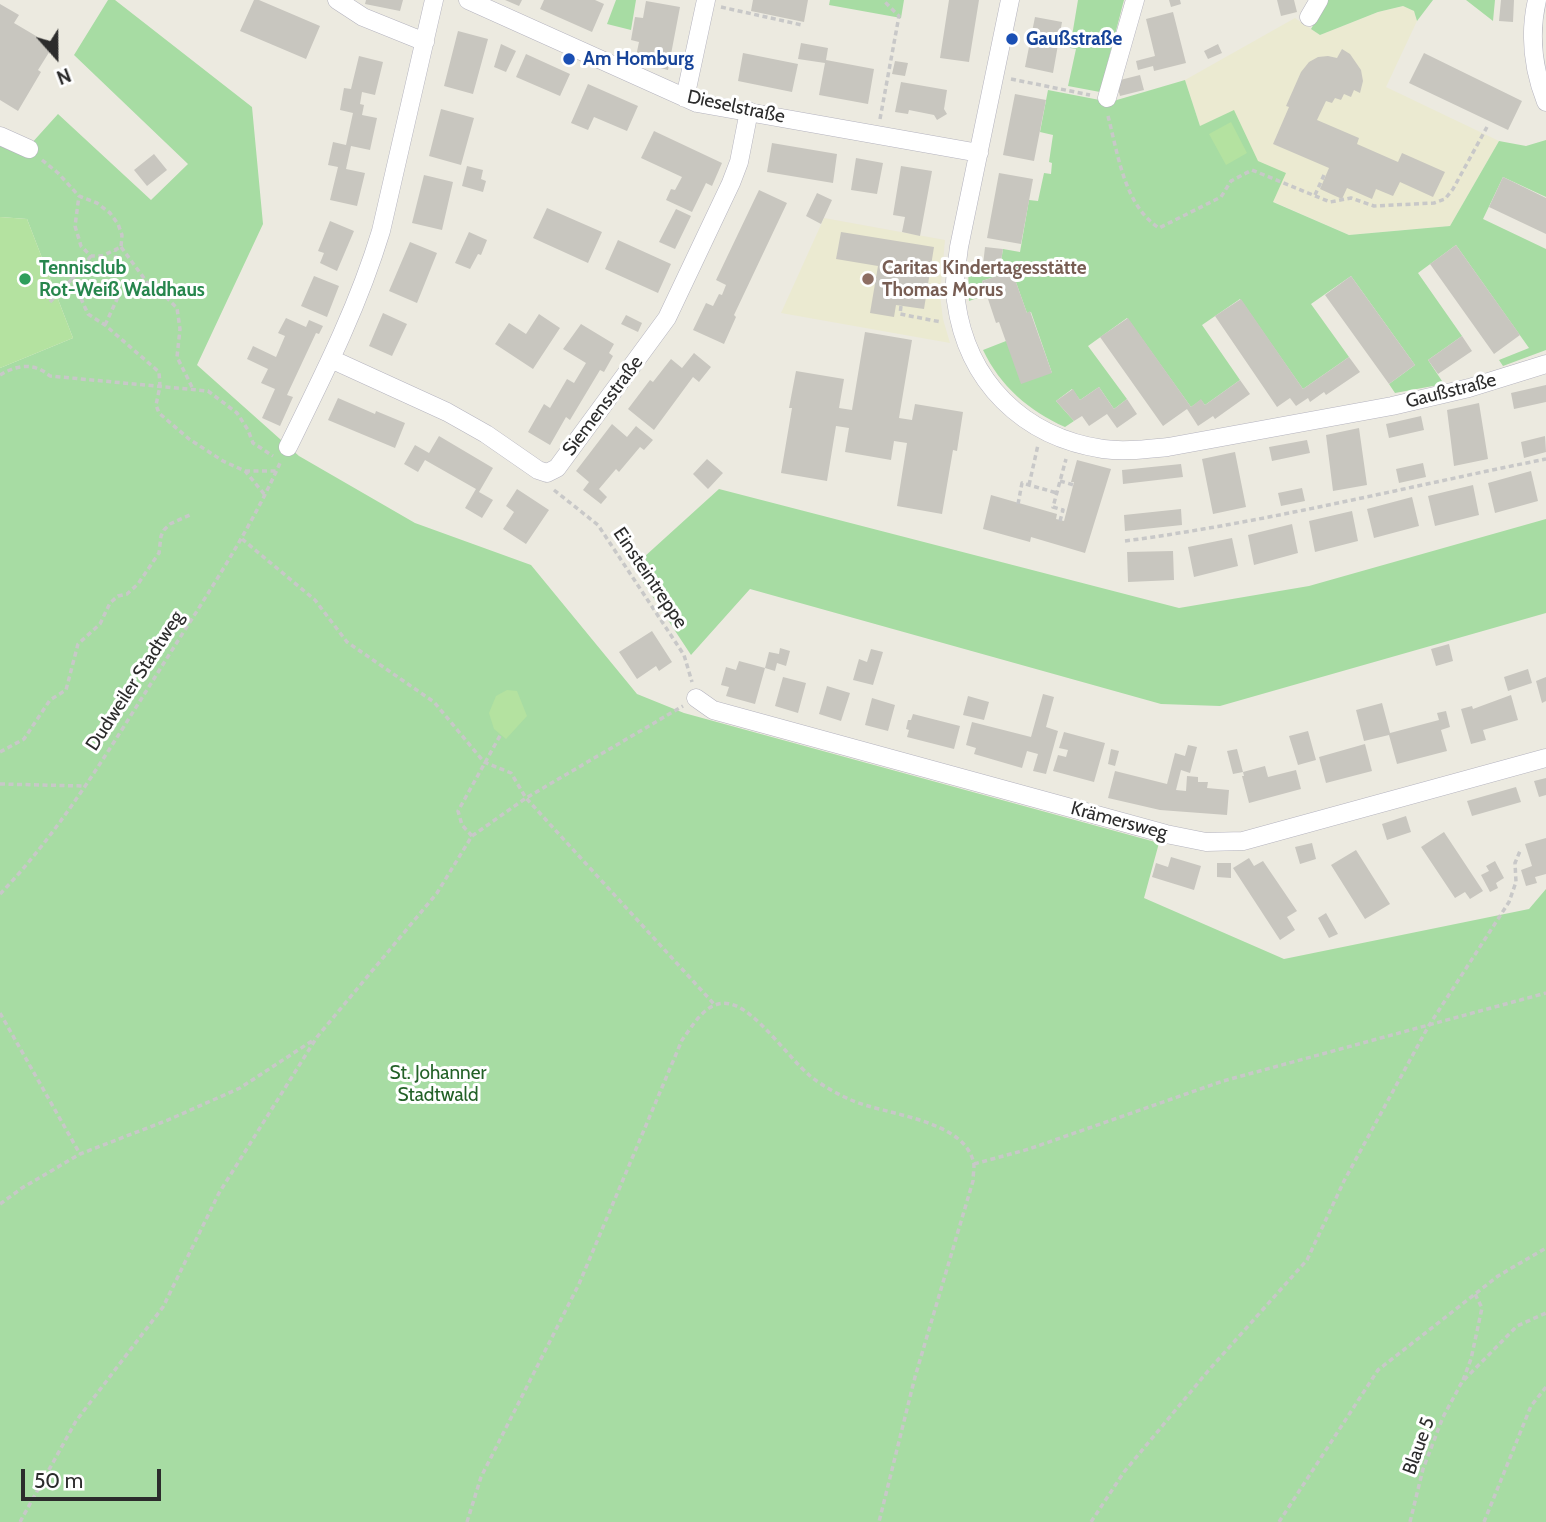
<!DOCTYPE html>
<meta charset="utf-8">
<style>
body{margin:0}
#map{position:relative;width:1546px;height:1522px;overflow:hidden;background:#eceae0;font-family:Cabin,sans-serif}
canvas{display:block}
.north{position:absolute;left:21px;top:21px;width:70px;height:70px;-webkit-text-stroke:5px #fff;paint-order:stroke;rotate:159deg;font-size:19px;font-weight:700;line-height:28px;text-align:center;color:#2c2c2c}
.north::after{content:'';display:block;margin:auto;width:24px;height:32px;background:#2c2c2c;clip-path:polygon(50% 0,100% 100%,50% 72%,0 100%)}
.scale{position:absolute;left:21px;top:1469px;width:140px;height:32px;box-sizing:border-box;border:4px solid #2c2c2c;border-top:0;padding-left:9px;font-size:21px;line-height:24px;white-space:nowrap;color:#2c2c2c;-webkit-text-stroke:5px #fff;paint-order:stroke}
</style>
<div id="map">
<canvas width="1546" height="1522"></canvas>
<div class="north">N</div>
<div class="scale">50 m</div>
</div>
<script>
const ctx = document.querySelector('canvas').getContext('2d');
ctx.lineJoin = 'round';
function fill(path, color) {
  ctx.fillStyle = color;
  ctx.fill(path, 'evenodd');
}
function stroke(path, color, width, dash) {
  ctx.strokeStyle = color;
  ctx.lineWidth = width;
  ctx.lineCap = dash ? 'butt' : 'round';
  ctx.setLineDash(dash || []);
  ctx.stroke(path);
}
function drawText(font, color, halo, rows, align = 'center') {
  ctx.font = font + ' Cabin,sans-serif';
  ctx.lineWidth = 6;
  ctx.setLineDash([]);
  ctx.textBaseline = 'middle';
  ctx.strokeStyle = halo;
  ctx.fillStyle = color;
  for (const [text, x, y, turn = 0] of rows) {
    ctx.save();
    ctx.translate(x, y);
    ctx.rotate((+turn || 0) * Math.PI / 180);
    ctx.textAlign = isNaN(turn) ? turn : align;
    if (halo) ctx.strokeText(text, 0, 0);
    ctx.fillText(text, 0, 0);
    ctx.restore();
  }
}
const education = new Path2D(`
 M1403,6L1414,11L1417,21L1386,87L1499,141L1450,226L1349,235L1242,188L1200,126L1185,80L1295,18L1320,35L1378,12Z
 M824,218L945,240L940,295L943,319L950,343L781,313Z`);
const green = new Path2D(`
 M108,0H115L252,107L263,224L197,365L299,456L415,523L531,565L637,694L684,713L1159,843L1144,898L1284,959L1529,909L1546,889V1522H0V368L73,338L27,219L0,217V146L21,155L58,114L151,200L188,164L74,55Z
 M616,0H636L631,30L607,24Z
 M830,0H904L901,18L829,5Z
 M1078,0H1124L1100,92L1068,86L1076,49L1070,48Z
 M1328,0H1433L1417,21L1414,11L1403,6L1378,12L1320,35L1311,29Z
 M1466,0H1495L1493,21Z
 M1185,80L1200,126L1234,110L1258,161L1286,173L1273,202L1349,235L1450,226L1499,141L1526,146L1546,140V197L1503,177L1483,219L1546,249V350L1503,366L1499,360L1529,348L1456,245L1418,273L1462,336L1428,360L1444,384L1395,393L1389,384L1415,365L1351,276L1311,304L1349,357L1303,389L1240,299L1202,325L1240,380L1205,405L1201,400L1191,407L1127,318L1088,346L1127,399L1114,409L1099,387L1080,400L1072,389L1056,401L1074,421L1065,427C1029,411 1000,386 983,350L1006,341L1052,373L1031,312L1027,313L1012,271L982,281L986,295L969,301L968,263L1000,267L1003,249L1020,252L1029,200L1038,201L1044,173L1051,174L1052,163L1049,162L1053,135L1040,132L1048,90L1110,102Z
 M719,489L1179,608L1309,586L1546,519V613L1220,706L1161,704L750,589L691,655L633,567Z`);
const pitch = new Path2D(`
 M1231,122L1247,153L1226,165L1209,134Z
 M0,217L27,219L73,338L0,368Z
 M507,690L517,691L527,716L506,739L494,729L489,713L496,696Z`);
const building = new Path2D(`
 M254,0H259L320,26L306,59L240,31Z
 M366,0H403L400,11L365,4Z
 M505,0H522L519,6Z
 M544,0H595L604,4L592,32L540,9Z
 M753,0H808L804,22L751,11Z
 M949,0H979L969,62L940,58Z
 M1169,0H1180L1181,4L1171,7Z
 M1277,0H1294L1297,12L1281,16Z
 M1501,0H1514L1513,22L1499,21Z
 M646,1L680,7L668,70L635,61L639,42L631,40L635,17L643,18Z
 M0,4L19,15L14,23L53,46L38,70L41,72L18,111L0,100Z
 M1173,12L1186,63L1154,71L1153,66L1138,70L1136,61L1155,56L1146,19Z
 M1035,17L1062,22L1053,73L1025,67Z
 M458,31L488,39L473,94L444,86Z
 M801,43L828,48L826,60L874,69L868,104L819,95L825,63L798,59Z
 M501,44L516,51L506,72L494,67Z
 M1218,44L1222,53L1208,59L1204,51Z
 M1342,49L1350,54L1361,70L1363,81L1360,93L1354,90L1351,97L1344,94L1341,100L1335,98L1332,103L1326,101L1317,120L1359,138L1357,144L1398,162L1402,153L1445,172L1433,197L1400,182L1393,196L1376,189L1372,199L1347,188L1342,199L1320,189L1329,168L1273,144L1289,107L1286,106L1301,72L1309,62L1318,57L1328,56L1337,58Z
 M743,53L798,64L792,92L738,81Z
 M1424,53L1522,101L1508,130L1409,83Z
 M526,54L570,74L560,96L516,77Z
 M359,56L383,62L375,95L362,92L360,104L364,105L362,115L377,118L370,150L351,146L346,169L365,173L357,206L330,200L338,167L328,165L333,142L346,145L353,113L340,110L344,88L351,89Z
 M895,61L908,63L905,76L892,74Z
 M1140,75L1144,90L1120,96L1116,81Z
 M901,82L947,90L944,109L947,114L937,120L934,115L909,110L908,114L895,112Z
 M588,84L638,106L627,131L594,117L588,130L571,123Z
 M1015,94L1046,100L1034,161L1003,155Z
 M441,109L474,118L461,165L429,156Z
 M654,131L722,163L712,186L706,183L692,212L666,200L671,189L675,190L682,177L641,158Z
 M772,143L837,154L833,183L767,172Z
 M154,154L167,170L147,186L134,170Z
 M856,158L883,163L877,194L851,190Z
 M467,166L483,170L481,179L486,181L483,192L462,186Z
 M901,166L932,171L920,236L902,232L905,217L893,215Z
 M999,173L1033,179L1021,244L987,238Z
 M424,175L453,182L442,230L412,223Z
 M1503,177L1546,198V234L1489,207Z
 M759,190L787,203L734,315L736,317L724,344L693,330L706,303L713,306L719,294L722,295L726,285L716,280Z
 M817,193L832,200L821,224L806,216Z
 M547,208L602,232L588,263L533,238Z
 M676,209L691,216L675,249L659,242Z
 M330,221L354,231L337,271L320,263L324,253L318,251Z
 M469,232L487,240L481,255L478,254L470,269L455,263Z
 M841,232L934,247L924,309L896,305L894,317L870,313L878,266L836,259Z
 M618,240L671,264L658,293L605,269Z
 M410,242L437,253L417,303L389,291Z
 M1456,245L1520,335L1494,354L1430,264Z
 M985,247L1003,249L1000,267L983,265Z
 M1012,271L1027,313L1030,311L1052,373L1021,384L999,322L996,323L982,281Z
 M314,276L339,286L327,317L301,306Z
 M1351,276L1415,365L1389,384L1325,295Z
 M1241,299L1303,389L1349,357L1360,372L1326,395L1324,392L1310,402L1308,398L1296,406L1290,398L1277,407L1215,316Z
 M383,313L407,324L392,356L369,346Z
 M539,314L560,328L533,369L495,344L509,323L526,334Z
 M626,315L642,323L638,332L621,324Z
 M286,318L306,327L309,320L323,326L319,334L316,333L287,395L293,397L280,426L262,418L275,389L261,383L268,369L247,359L253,346L276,357L285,336L278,333Z
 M1128,318L1191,407L1201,399L1205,405L1240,380L1250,394L1215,419L1213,416L1198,426L1187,409L1163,426L1100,337Z
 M581,324L614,344L609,353L613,356L604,372L600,370L570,420L566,417L550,445L528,432L544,404L550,408L567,379L574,383L586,363L563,349Z
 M865,332L912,340L899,418L912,420L915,404L963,412L957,451L953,450L942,514L897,506L907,443L894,441L891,460L845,452L849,428L836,426L827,481L781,473L792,408H789L796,371L844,379L839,408L852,410Z
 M1462,336L1472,351L1438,374L1428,360Z
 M694,353L711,367L699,382L693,377L654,430L628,409L650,380L653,382L671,359L682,368Z
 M1546,385V402L1514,409L1511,393Z
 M1099,387L1114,409L1127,399L1137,414L1117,428L1107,414L1089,426L1082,416L1074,421L1056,401L1073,389L1080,400Z
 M338,398L375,414L376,411L405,423L395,448L328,420Z
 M1479,403L1488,459L1454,466L1447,410Z
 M1421,416L1424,430L1389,438L1386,424Z
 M612,424L627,437L636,426L653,440L644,450L640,447L619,472L616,469L599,489L607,497L601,504L583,490L589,482L576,471Z
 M1359,428L1367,485L1333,491L1326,435Z
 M439,436L493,468L479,492L493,500L482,518L465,508L476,489L425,460L418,472L404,464L415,445L429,453Z
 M1545,436L1546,452L1524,458L1521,442Z
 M1307,440L1310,453L1272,461L1269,447Z
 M1235,452L1246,507L1213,514L1202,459Z
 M707,459L723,473L708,489L693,474Z
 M1077,460L1111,469L1085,553L1031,537L1030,542L983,529L991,495L1057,514L1056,519L1064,521L1074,482H1071Z
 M1423,463L1426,477L1399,483L1396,469Z
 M1181,464L1183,477L1123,484L1122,470Z
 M1531,471L1538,501L1495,513L1488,483Z
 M1473,485L1479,515L1435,526L1428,496Z
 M1302,488L1305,501L1281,506L1278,493Z
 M517,489L549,510L526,544L503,529L514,512L506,506Z
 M1412,497L1419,526L1374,538L1367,509Z
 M1181,509L1182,525L1125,531L1124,515Z
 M1352,511L1358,541L1315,552L1309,521Z
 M1292,524L1298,553L1254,565L1248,535Z
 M1232,538L1238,566L1194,577L1188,547Z
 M1173,551L1174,580L1128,582L1127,552Z
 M652,631L672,662L659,671L656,666L637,679L619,652Z
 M1449,644L1453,661L1436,666L1431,649Z
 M780,648L790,651L786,666L777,663L775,671L765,668L769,652L779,654Z
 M871,649L883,652L873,685L853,680L859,659L867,662Z
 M739,661L765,668L755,704L726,696L729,687L721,685L726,667L736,670Z
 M1528,669L1532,683L1508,691L1504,677Z
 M783,677L806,683L798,713L775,706Z
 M1546,677V701L1542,703L1536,681Z
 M827,686L850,693L841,721L819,714Z
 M1043,694L1054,697L1046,727L1058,731L1046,774L1033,771L1038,754L1027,751L1022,768L974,754L976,748L966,745L972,722L1031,737Z
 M1511,695L1518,720L1483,730L1486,740L1471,744L1461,709L1472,706L1473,709Z
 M968,696L989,702L984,720L963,715Z
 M872,698L895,705L888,731L865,725Z
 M1382,703L1390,733L1439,720L1437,713L1446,711L1450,727L1441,730L1447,751L1397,764L1389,735L1364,741L1356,710Z
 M913,714L960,726L954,749L907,737L909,730L906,729L908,720H911Z
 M1308,731L1316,760L1298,765L1289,736Z
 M1064,732L1105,743L1094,782L1053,771L1058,755L1066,757L1068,750L1059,748Z
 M1365,744L1372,771L1326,783L1319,757Z
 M1188,745L1197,747L1190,773L1181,770L1176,790L1186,791L1187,776L1198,777V782H1208L1207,788L1229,790L1227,815L1160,810L1108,798L1115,771L1167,784L1175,753L1185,756Z
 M1111,749L1119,751L1115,766L1108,764Z
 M1237,749L1243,772L1265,766L1268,777L1296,770L1301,789L1249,803L1242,776H1244L1243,772L1233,774L1227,751Z
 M1546,778V795L1539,797L1534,781Z
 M1516,787L1521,802L1472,816L1467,801Z
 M1406,816L1411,832L1387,840L1382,824Z
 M1444,832L1483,891L1470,899L1465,892L1455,898L1421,847Z
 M1546,838V874L1535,877L1537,883L1526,886L1521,870L1532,866L1525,844Z
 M1312,843L1316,859L1300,864L1295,847Z
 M1356,850L1390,904L1365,919L1331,865Z
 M1171,857L1201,866L1194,890L1152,877L1156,863L1168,867Z
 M1249,858L1254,866L1263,861L1297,911L1287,917L1295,930L1280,940L1233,868Z
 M1495,861L1504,878L1496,883L1498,888L1490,892L1481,875L1489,871L1486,866Z
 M1217,863H1231V878L1217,877Z
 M1326,913L1338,934L1329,938L1318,918Z`);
const path = new Path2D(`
 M721,7L802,25
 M1011,79L1090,95
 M1108,116C1118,154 1124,205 1159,228L1221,197L1231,181L1252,170L1330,202L1351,198L1374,206L1434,203L1445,199L1453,189L1487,127
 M880,119L899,16L883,0
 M42,160L58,173L79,196L97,203L110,213L118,224L122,235L121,247L102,256H91L81,246L75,226L79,196
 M1315,195L1324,175
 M121,247L149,285L162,293L177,308L180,329L177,357L193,389
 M91,256L72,279L88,314L105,325L159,372L160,386L156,405L159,413L189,439L223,461L245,471L265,495
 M50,302L72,279
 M901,306L900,314L941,322
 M105,325L119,295L115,251
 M0,375C18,364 35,363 50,376L208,391L237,413L248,430L253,443L273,456
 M245,471H277
 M1060,481L1074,485
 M1029,485L1038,445
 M554,490L598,525L684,655L692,682
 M1018,504L1022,483L1057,493
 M1060,521L1063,510L1053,507L1066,459
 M242,539L315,600L347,642L434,702L484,762L511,773L526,798L714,1004
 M1125,541C1267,522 1406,487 1546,459
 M0,752L24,739L50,700L66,690L78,644L100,624L110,603L118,596L127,594L138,584L159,553L161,536L164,530L170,524L192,514
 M0,784L83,786
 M472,836L462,825L458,811L501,734
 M0,894C61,831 110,748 157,674C200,605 247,537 280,463
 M0,1013L80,1154
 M974,1164L1029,1149L1223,1081L1546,993
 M0,1204L22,1188L80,1154L168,1120L240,1088L315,1039
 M1463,1380L1471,1359L1482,1308L1475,1294
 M20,1522L76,1421L163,1307L219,1193L317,1037L437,893L472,836L526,798L683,706
 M467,1522L481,1477L579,1284L682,1040C694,1024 707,999 730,1004C754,1008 789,1058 809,1075C821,1085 837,1094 851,1100C884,1115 967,1119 974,1165C974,1170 973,1176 973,1181L915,1377L879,1522
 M1091,1522L1124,1472L1208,1371L1307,1260L1344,1181L1428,1027L1509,902L1516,882L1515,863L1520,851
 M1279,1522L1378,1370L1498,1276L1546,1248
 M1410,1522L1423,1469L1443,1417L1462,1382L1517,1326L1546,1313
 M1484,1522L1531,1406L1546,1387`);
const street = new Path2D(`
 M337,0L363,17L425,42
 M468,0L697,103L979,153
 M1010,0L959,247C957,265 953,283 956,301C967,382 1023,437 1103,449C1125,452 1146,449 1168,447L1392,406L1469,388L1546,364
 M1537,0C1529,35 1533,69 1546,102
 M1309,17L1319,0
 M685,98L706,0
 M1107,98L1135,0
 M0,136L29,149
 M331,359L447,412L486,434L538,470L547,473L557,468L667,318L731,183L739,162L749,111
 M288,447C323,376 358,307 381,231L434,0
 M696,698L713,710L1166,834L1206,842L1243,841L1546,758`);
const markers = [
 [1012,39,7,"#1a4fb4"],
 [569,59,7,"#1a4fb4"],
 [25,279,7,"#2e9e5b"],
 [868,279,7,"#8d6e63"]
];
const transitNames = [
 ["Gaußstraße",1026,39],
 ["Am Homburg",583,59]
];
const streetNames = [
 ["Dieselstraße",736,107,12],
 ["Gaußstraße",1451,391,-14],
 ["Siemensstraße",603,406,-53],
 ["Einsteintreppe",650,578,56],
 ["Dudweiler Stadtweg",135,681,-57],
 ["Krämersweg",1119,821,15],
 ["Blaue 5",1419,1446,-70]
];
const leisureNames = [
 ["Tennisclub",39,268],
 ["Rot-Weiß Waldhaus",39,290]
];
const educationNames = [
 ["Caritas Kindertagesstätte",882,268],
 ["Thomas Morus",882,290]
];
const parkNames = [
 ["St. Johanner",438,1073],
 ["Stadtwald",438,1095]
];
fill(education, '#ebead1');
fill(green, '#a7dca3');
fill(pitch, '#b4e2a0');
fill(building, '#c8c6bf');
stroke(street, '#b4b3be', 19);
stroke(path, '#c8c8c8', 3.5, [5, 3.5]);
stroke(street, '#fff', 18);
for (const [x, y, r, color] of markers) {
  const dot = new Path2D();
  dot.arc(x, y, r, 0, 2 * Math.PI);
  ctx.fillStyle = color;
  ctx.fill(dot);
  stroke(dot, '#fff', 2.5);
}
drawText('bold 19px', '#164399', '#fff', transitNames, 'left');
drawText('19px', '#2c2c2c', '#fff', streetNames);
drawText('bold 19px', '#27864d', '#fff', leisureNames, 'left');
drawText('bold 19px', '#785e54', '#fff', educationNames, 'left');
drawText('19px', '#236127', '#fff', parkNames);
</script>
